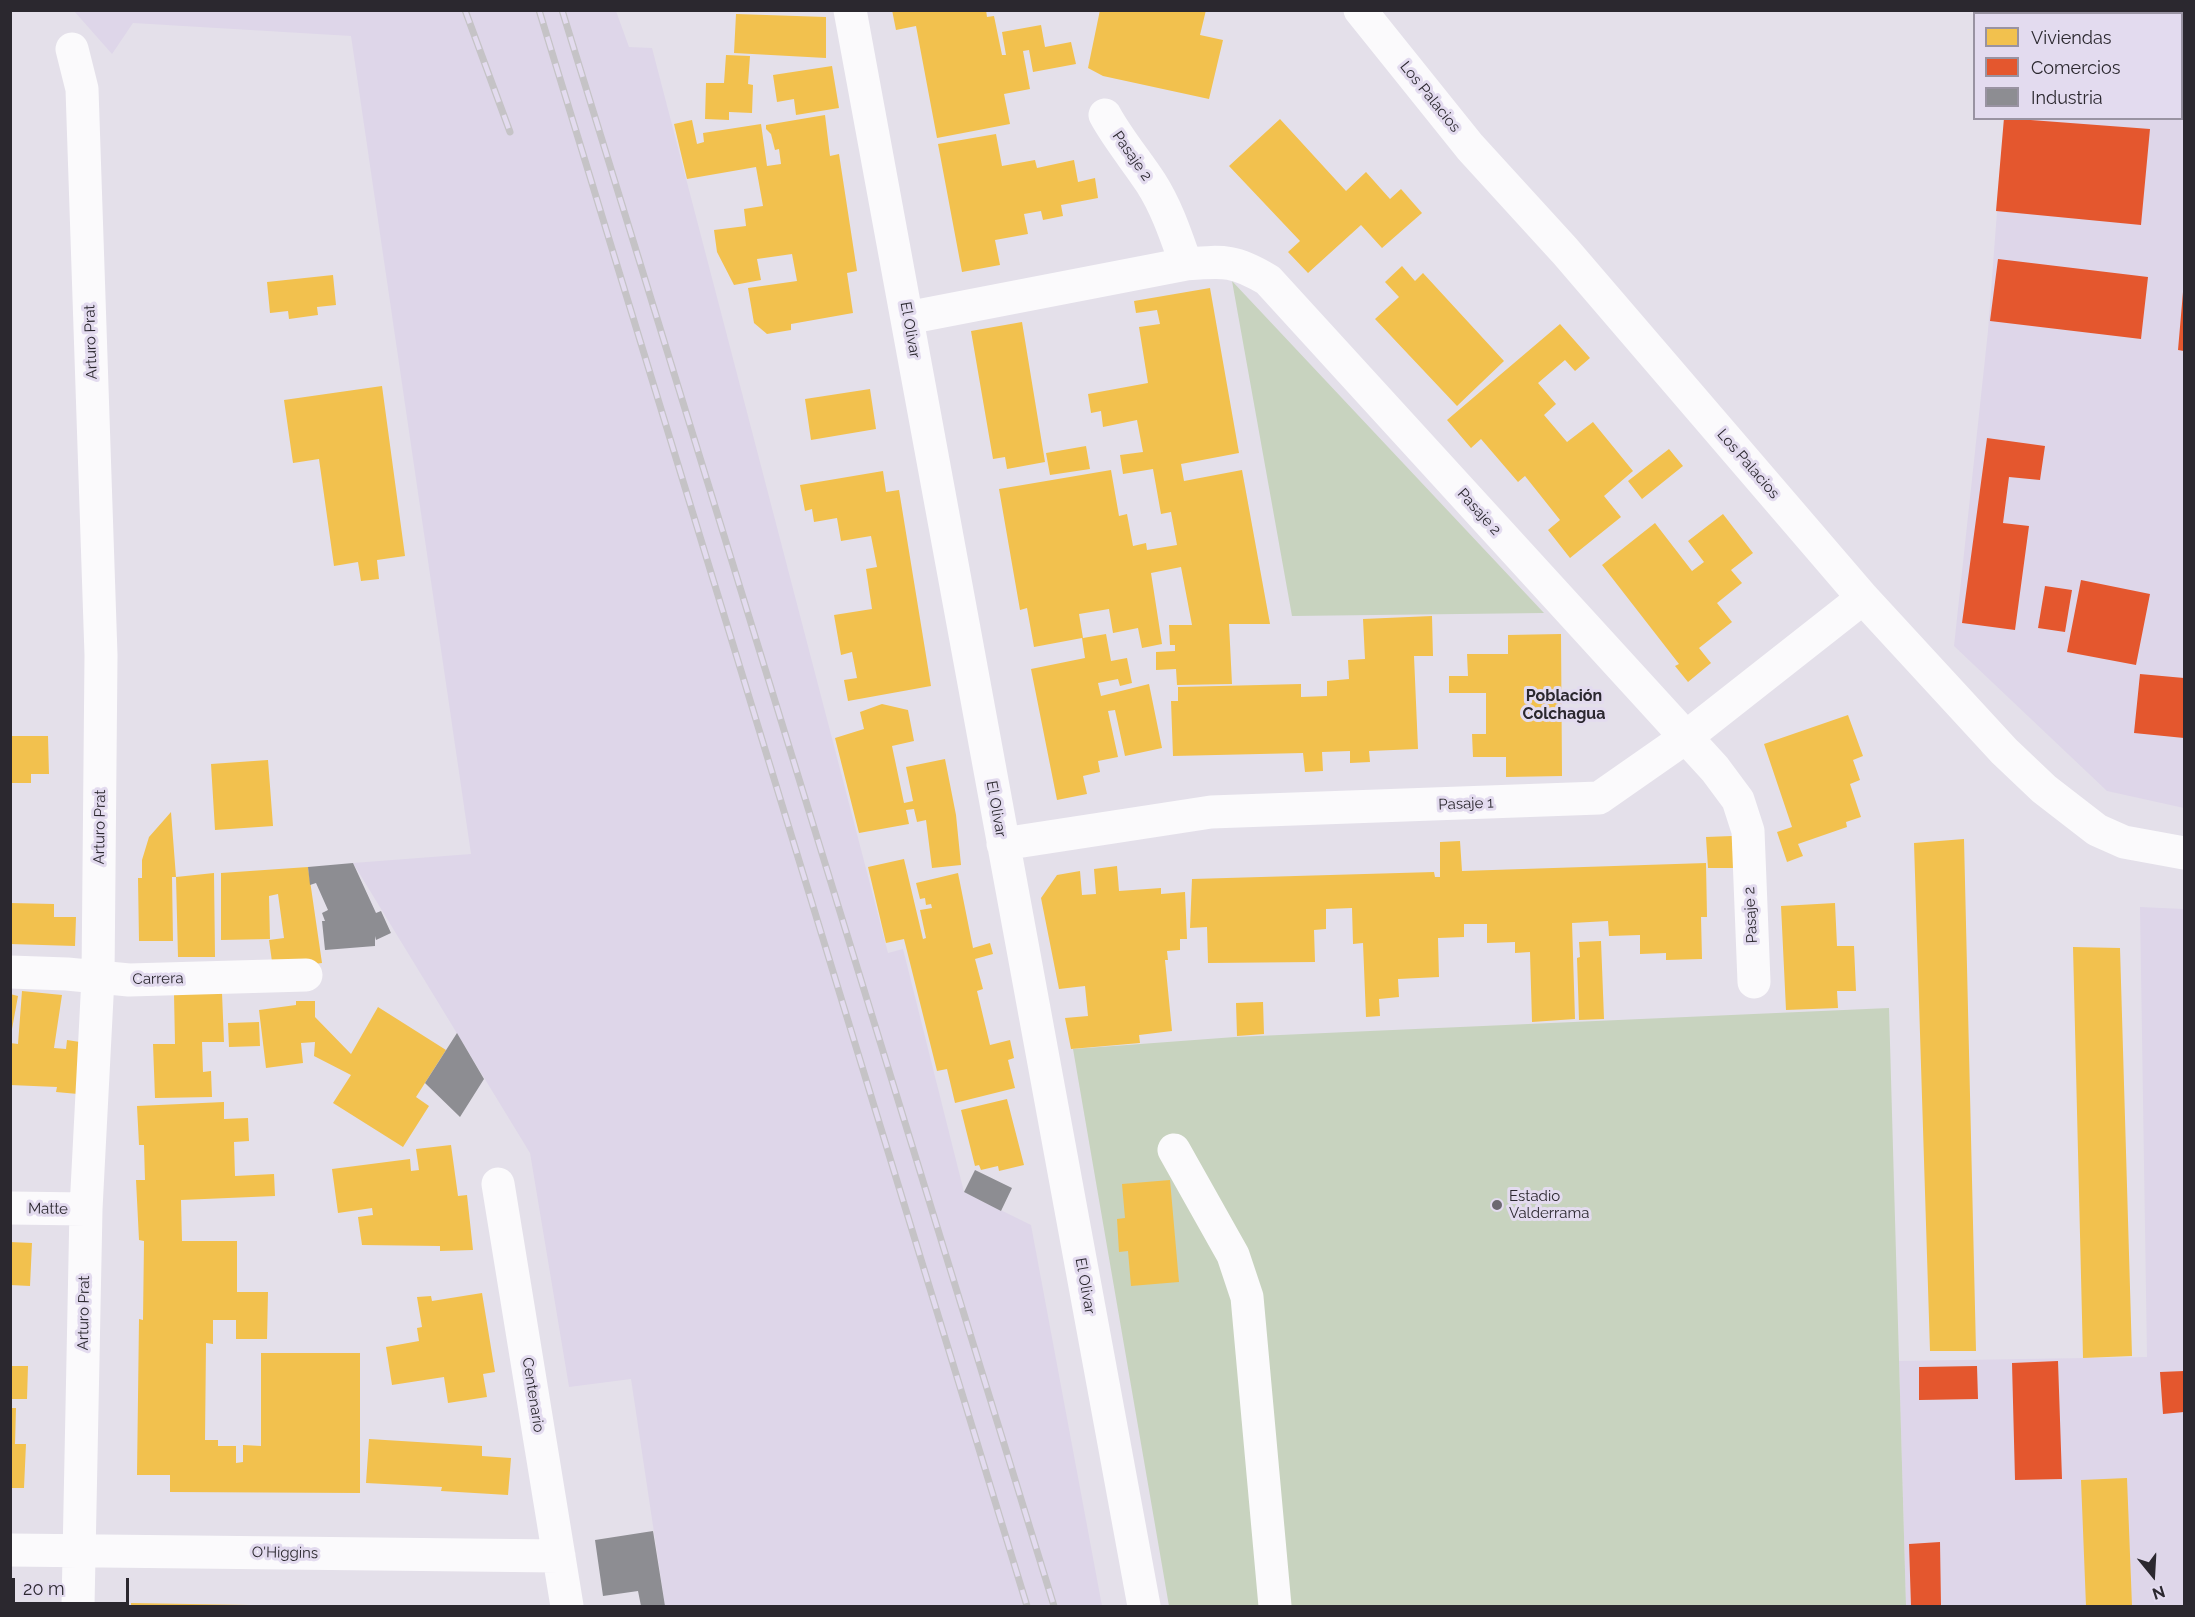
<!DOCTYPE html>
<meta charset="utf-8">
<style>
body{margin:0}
#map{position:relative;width:2195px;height:1617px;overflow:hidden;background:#e4e0ea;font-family:Raleway,sans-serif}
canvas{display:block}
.frame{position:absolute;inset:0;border:12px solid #2b282f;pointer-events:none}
.legend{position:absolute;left:1973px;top:12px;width:210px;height:108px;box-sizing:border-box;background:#e3dbef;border:2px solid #9993a2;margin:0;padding:8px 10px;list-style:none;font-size:18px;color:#2b282f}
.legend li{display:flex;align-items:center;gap:12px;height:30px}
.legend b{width:30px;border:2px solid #9993a2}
.north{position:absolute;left:2123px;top:1545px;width:60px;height:60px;-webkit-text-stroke:4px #e3dbef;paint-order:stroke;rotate:162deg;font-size:16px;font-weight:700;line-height:24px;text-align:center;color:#2b282f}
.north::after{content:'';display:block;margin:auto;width:21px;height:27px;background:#2b282f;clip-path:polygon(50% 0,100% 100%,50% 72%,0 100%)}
.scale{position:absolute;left:12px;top:1578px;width:117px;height:27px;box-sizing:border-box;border:3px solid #2b282f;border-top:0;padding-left:8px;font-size:18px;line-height:21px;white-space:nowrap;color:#2b282f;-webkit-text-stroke:4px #e3dbef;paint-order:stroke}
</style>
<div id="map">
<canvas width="2195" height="1617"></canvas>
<div class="frame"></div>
<ul class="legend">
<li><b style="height:16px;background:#f2c14e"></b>Viviendas</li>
<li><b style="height:16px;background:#e4572e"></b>Comercios</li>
<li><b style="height:16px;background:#8d8d92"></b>Industria</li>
</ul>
<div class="north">N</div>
<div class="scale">20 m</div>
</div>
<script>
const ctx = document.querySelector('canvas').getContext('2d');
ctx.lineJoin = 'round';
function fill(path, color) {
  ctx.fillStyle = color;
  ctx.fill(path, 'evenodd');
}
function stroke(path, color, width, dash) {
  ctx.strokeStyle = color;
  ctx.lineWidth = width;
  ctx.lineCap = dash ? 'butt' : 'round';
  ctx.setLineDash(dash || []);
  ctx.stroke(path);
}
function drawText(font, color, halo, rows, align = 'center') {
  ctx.font = font + ' Raleway,sans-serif';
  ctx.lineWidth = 6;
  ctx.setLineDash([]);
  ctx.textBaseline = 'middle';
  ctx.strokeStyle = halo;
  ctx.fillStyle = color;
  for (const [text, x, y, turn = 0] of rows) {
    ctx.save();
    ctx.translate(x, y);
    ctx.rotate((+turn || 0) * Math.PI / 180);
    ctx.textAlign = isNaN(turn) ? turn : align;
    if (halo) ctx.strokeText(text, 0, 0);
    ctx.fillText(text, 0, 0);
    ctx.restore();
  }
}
const built = new Path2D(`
 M74,11H616L629,47L652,48L888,953L903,949L964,1192L1031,1225L1102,1606H665L631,1379L569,1387L530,1153L353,863L471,854L351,36L133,23L112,54Z
 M2021,11H2184V808L2107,791L1954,646L1988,331L2004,119L2182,118V14L2021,13Z
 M2140,907L2184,909V1606H1906L1899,1361L2147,1357Z`);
const green = new Path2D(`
 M1232,281L1544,613L1292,616Z
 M1889,1008L1906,1606H1169L1073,1049L1235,1037Z`);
const homes = new Path2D(`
 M892,10H986L987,17L994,16L1002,55H1006L1002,32L1041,25L1045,47L1071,42L1076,64L1033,72L1029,50L1023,51L1030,89L1004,94L1010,124L937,138L916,26L896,30Z
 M1100,10H1206L1200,35L1223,40L1209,99L1103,76L1088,68Z
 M736,14L826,17V58L734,53Z
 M726,55L750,56L748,84L753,85L752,113L729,112V120L705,119L706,83H724Z
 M832,66L839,108L796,115L794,99L777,102L773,75Z
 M825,115L830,156L839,154L857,271L847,273L853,313L791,324V330L767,334L754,323L748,288L797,281L792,254L757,259L761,280L734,285L717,252L714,230L746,226L744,209L763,206L756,167L687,179L674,124L692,120L697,144L704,142L703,133L761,124L767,166L781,164L779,149L775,150L771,134L766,129V125Z
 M1280,119L1346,191L1366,172L1390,199L1401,189L1422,213L1382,248L1361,225L1308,273L1288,252L1300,241L1229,166Z
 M996,134L1002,166L1035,160L1037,168L1074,160L1078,182L1095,178L1098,198L1061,205L1063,216L1043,220L1041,211L1024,214L1028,234L995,240L1000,265L962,272L938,144Z
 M1402,266L1415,281L1423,273L1504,361L1457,406L1375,319L1399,297L1385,282Z
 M333,275L336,305L317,307L318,315L289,319L288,311L270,313L267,282Z
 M1210,288L1239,453L1181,464L1184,481L1242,470L1270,624H1229L1232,684L1177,685L1176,669L1156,670V652L1175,651V645H1170L1169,625H1192L1181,567L1151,573L1162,644L1142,648L1138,628L1113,633L1109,609L1079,614L1083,638L1106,634L1111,661L1127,658L1132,683L1120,686L1118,679L1098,683L1101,696L1149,684L1162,748L1125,756L1115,710L1108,711L1118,757L1098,761L1100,772L1083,776L1087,794L1057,800L1031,669L1085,658L1082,638L1034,647L1027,608L1020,610L999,489L1111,470L1119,516L1127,514L1133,546L1146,543L1147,550L1177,545L1171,512L1161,514L1153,469L1123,474L1120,455L1143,452L1137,420L1103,427L1101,411L1091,413L1088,394L1148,383L1139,327L1160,324L1157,310L1136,313L1134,301Z
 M1022,322L1045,462L1007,469L1005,457L993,459L971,331Z
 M1560,324L1590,358L1575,371L1565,360L1538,383L1556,404L1544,415L1567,442L1593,422L1633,471L1604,496L1621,517L1570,558L1548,530L1560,520L1525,476L1518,482L1481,439L1471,448L1447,420Z
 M382,386L405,556L377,560L379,579L361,581L358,562L334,566L319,459L293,463L284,400Z
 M870,389L876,429L811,440L805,399Z
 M1086,446L1090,469L1050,475L1046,453Z
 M1669,449L1683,466L1642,499L1628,481Z
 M883,471L886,492L899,490L931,686L848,701L844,680L857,678L852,652L841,655L834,615L872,609L866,569L877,567L871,536L841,541L837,518L814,522L812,509L805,511L800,485Z
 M1723,514L1753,553L1731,570L1742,583L1717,603L1732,622L1699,648L1711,663L1688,682L1675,666L1679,664L1602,565L1655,523L1692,571L1704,562L1688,541Z
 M1432,616L1433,656H1414L1418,749L1369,751L1370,762L1350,763V751L1322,752L1323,771L1305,772L1303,753L1173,756L1171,701H1178V687L1301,684V697L1327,696V681L1349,679L1348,660L1365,659L1363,619Z
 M1561,634L1562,776L1506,777V757H1473L1472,734H1486V693H1449V676H1468L1467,654H1508V635Z
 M882,704L908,710L914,741L892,746L904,803L913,801L906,767L945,759L956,815L961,865L932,868L926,820L917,822L914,809L906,810L909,824L859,833L835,738L864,729L860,712Z
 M1848,715L1863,756L1853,760L1860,780L1850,784L1861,817L1846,822L1847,827L1798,844L1803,856L1787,862L1777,832L1792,827L1764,744Z
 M10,736H48L49,774H31V783H10Z
 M268,760L273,826L215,830L211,764Z
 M171,812L176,877H172L173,941H139L138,878H142V860L149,837Z
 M1732,836L1734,868H1708L1706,837Z
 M1964,839L1976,1351H1930L1914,843Z
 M1460,841L1462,871L1706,863L1707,917H1701L1702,959L1666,960V953L1640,954V935L1609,936L1608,921L1572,923L1575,1019L1532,1022L1530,952L1515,953V942L1487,943V924H1464V937L1438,938L1439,977L1398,979L1399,997L1379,999L1380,1016L1366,1017L1363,943L1353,944L1352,908L1326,909V929L1314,930L1315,962L1208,963L1207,927L1190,928L1192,879L1434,872L1435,877H1440V842Z
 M904,859L923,939L926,938L920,910L932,908L931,904L926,905L925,898L920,899L916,883L958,873L973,948L990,943L993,954L975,959L983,989L977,991L990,1045L1010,1040L1014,1058L1008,1060L1015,1088L955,1103L947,1069L937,1071L904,939L886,943L868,867Z
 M1117,866L1119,891L1161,888V894L1185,892L1187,939H1180V950L1167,951L1168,960H1165L1172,1031L1139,1035L1140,1043L1071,1049L1065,1018L1088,1016L1085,986L1059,989L1041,898L1057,875L1080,871L1082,895L1096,894L1094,869Z
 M308,867L322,963L273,969L269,940L284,938L278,894L269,896L270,939L221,940V873Z
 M214,873L215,957H178L176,877Z
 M10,903L54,904V917H76L75,946L10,944Z
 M1835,903L1837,946H1854L1856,991H1837L1838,1008L1786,1010L1781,906Z
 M1601,941L1604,1019L1579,1020L1577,958L1580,957L1579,942Z
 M2073,947L2120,948L2132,1356L2083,1358Z
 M22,991L62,995L54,1048L66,1049L67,1040L80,1042L78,1094L56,1092L57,1087L10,1085V1043L18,1044Z
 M222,993L224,1042H202L203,1072L211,1071L212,1097L155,1098L153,1044H175L174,994Z
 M10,994L18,996L12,1029H10Z
 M296,1001H315V1017L351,1054L378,1007L446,1050L416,1097L429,1106L403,1147L333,1103L351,1075L314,1056L315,1042L301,1043L303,1063L266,1068L259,1010L296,1005Z
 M1263,1002L1264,1034L1237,1036L1236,1003Z
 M259,1022L260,1046L229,1047L228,1023Z
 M1007,1099L1024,1165L999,1171L998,1166L981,1170L979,1165L975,1166L961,1110Z
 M224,1102V1119L248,1118L249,1141L234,1142L235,1176L274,1174L275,1196L181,1200L182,1241H237V1292H268L267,1339H236V1320H213V1344L206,1343L205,1440H218V1446H236V1463L243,1462V1445L261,1446V1353H360V1493L170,1492V1475H137L139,1319L143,1320L144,1241L139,1240L136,1180H145L144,1145H139L137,1106Z
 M451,1145L458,1196L467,1195L473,1250L440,1251V1246L362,1245L358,1217L373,1215L372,1208L338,1213L332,1169L410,1159L411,1171L419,1170L416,1149Z
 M1170,1180L1179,1282L1131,1286L1128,1251L1119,1252L1117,1219L1125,1218L1122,1184Z
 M10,1242L32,1243L30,1286L10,1285Z
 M482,1293L495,1372L483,1374L487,1397L448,1403L444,1377L392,1385L386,1347L419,1341L417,1328L422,1327L417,1297L431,1296L432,1301Z
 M10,1366H28L27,1399H10Z
 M10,1408H16L15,1444H26L24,1488H10Z
 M369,1439L482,1446V1456L511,1458L508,1495L441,1491L442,1487L366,1483Z
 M2127,1478L2132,1606H2086L2081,1480Z
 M131,1603L250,1605L249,1606H131Z`);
const shops = new Path2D(`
 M2004,118L2150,129L2141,225L1996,211Z
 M1998,259L2148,277L2141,339L1990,321Z
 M2183,292H2184V351L2178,350Z
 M1987,438L2045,446L2040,480L2009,477L2003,523L2029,526L2015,630L1962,623Z
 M2081,580L2150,594L2136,665L2067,652Z
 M2045,586L2072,590L2065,632L2038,628Z
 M2140,674L2184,678V738L2134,733Z
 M2058,1361L2062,1479L2015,1480L2012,1363Z
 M1977,1366L1978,1399L1919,1400V1367Z
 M2184,1371V1412L2163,1414L2160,1372Z
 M1940,1542L1941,1606H1911L1909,1544Z`);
const industry = new Path2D(`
 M353,863L376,913L381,911L391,933L376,940L375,936V946L325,950L322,921H325L322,913L328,910L316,883L310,885L308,867Z
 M457,1033L484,1079L460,1117L425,1083Z
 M975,1170L1012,1188L1001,1211L964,1192Z
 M653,1531L665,1606H641L638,1591L603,1596L595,1540Z`);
const minor = new Path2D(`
 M850,10L1144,1606
 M1360,10L1470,147L1565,251L1863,598L2004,751L2044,789L2097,830L2124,842L2184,853
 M72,49L82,89L101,655L98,978L86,1209L78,1606
 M1105,115C1118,139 1136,160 1151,183C1167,208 1176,236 1186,264C1225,261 1235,260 1268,280L1715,769L1738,800L1748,831L1754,982
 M907,318L1186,264
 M1003,844L1211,812L1599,798L1685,738L1863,598
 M10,972L67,974L129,980L306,975
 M1174,1150L1233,1255L1247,1297L1275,1606
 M498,1184L567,1606
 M10,1208L86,1209
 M10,1550L559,1556`);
const rail = new Path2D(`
 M465,10L510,132
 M539,10L1027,1606
 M562,10L1054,1606`);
const markers = [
 [1497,1205,6,"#6c6870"]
];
const streetNames = [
 ["Los Palacios",1430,97,51],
 ["Pasaje 2",1132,156,55],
 ["El Olivar",910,330,80],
 ["Arturo Prat",91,342,-92],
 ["Los Palacios",1748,464,49],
 ["Pasaje 2",1479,512,48],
 ["Pasaje 1",1466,804,-2],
 ["El Olivar",996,809,80],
 ["Arturo Prat",100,827,-89],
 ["Pasaje 2",1751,915,-93],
 ["Carrera",158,979,-1],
 ["Matte",48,1209,1],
 ["El Olivar",1085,1286,80],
 ["Arturo Prat",84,1313,-89],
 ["Centenario",533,1395,81],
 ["O'Higgins",285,1553,1]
];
const poiNames = [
 ["Estadio",1509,1196],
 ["Valderrama",1509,1213]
];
const neighbourhoodNames = [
 ["Población",1564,696],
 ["Colchagua",1564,714]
];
fill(built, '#ded6e9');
fill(green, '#c8d3bf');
fill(homes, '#f2c14e');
fill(shops, '#e4572e');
fill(industry, '#8d8d92');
stroke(minor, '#fbfafc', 33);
stroke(rail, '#c5c3c6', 7);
stroke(rail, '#e3dbef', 4.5, [14]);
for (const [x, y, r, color] of markers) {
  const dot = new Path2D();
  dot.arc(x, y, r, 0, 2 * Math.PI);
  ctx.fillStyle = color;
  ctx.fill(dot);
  stroke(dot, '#e3dbef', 2);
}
drawText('15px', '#2b282f', '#e3dbef', streetNames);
drawText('15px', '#2b282f', '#e3dbef', poiNames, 'left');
drawText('bold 16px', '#2b282f', '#e3dbef', neighbourhoodNames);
</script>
